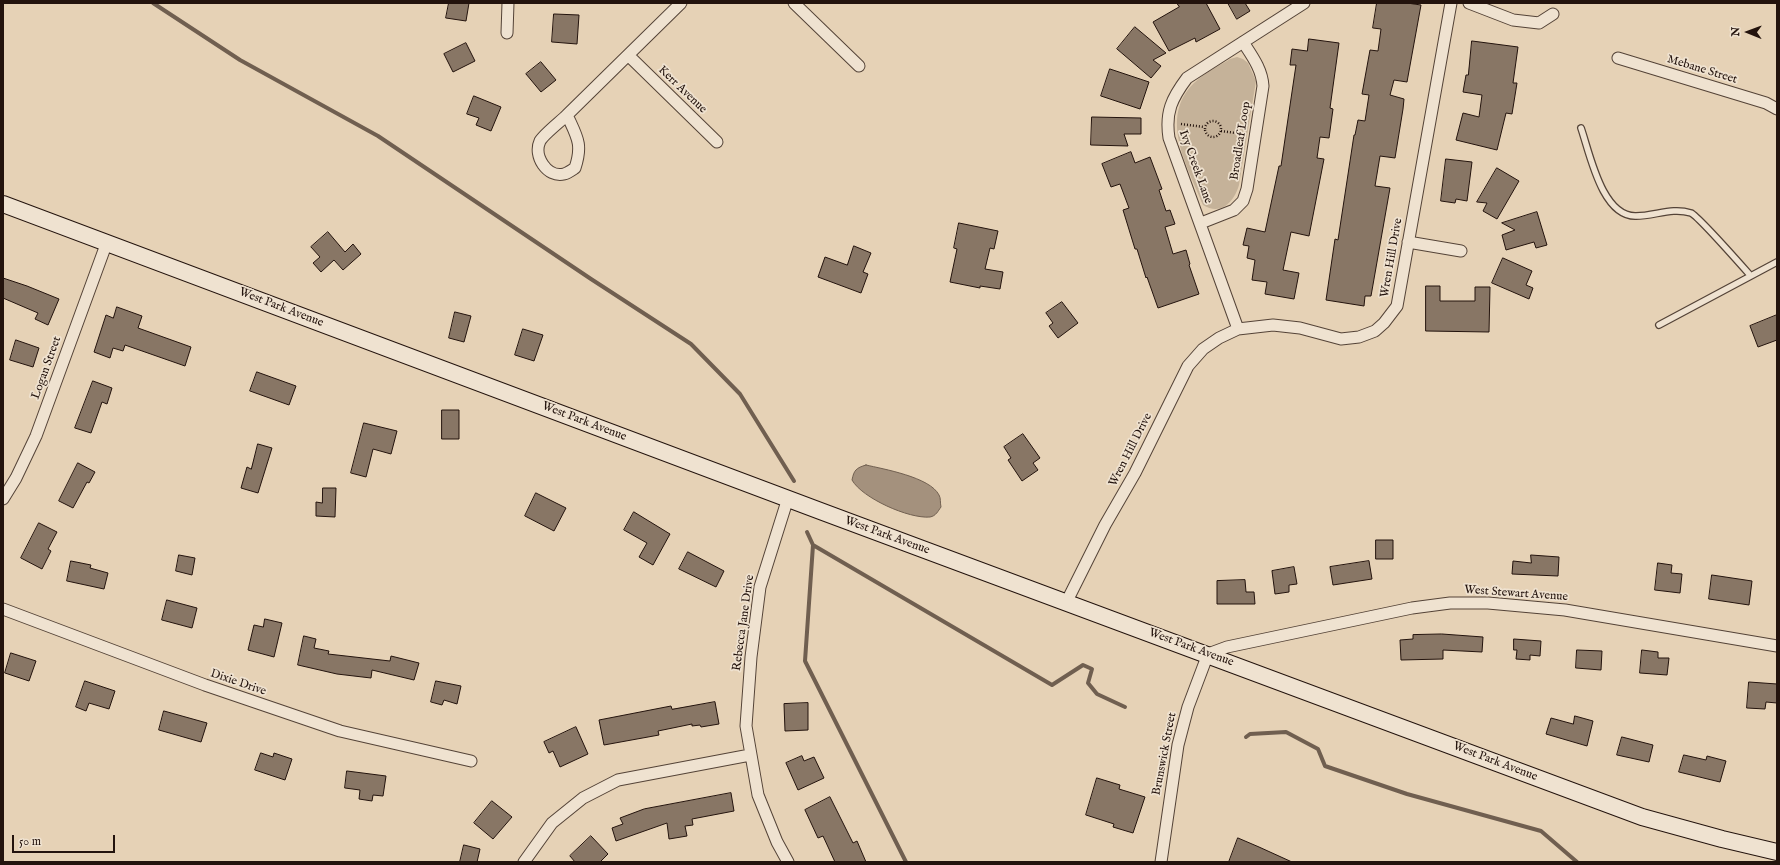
<!DOCTYPE html>
<style>
body{margin:0}
#map{position:relative;width:1780px;height:865px;overflow:hidden;background:#e6d2b6;font-family:"IM FELL English",serif}
canvas{display:block}
.frame{position:absolute;inset:0;border:4px solid #23130d;pointer-events:none}
.north{position:absolute;left:1728px;top:12px;width:40px;height:40px;-webkit-text-stroke:3px #efe2d0;paint-order:stroke;rotate:271deg;font-size:11px;font-weight:700;line-height:16px;text-align:center;color:#23130d}
.north::after{content:'';display:block;margin:auto;width:14px;height:18px;background:#23130d;clip-path:polygon(50% 0,100% 100%,50% 72%,0 100%)}
.scale{position:absolute;left:12px;top:835px;width:103px;height:18px;box-sizing:border-box;border:2px solid #23130d;border-top:0;padding-left:5px;font-size:12px;line-height:14px;white-space:nowrap;color:#23130d;-webkit-text-stroke:3px #efe2d0;paint-order:stroke}
</style>
<div id="map">
<canvas width="1780" height="865"></canvas>
<div class="frame"></div>
<div class="north">N</div>
<div class="scale">50 m</div>
</div>
<script>
const ctx = document.querySelector('canvas').getContext('2d');
ctx.lineJoin = 'round';
function fill(path, color) {
  ctx.fillStyle = color;
  ctx.fill(path, 'evenodd');
}
function stroke(path, color, width, dash) {
  ctx.strokeStyle = color;
  ctx.lineWidth = width;
  ctx.lineCap = dash ? 'butt' : 'round';
  ctx.setLineDash(dash || []);
  ctx.stroke(path);
}
function drawText(font, color, halo, rows, align = 'center') {
  ctx.font = font + ' "IM FELL English",serif';
  ctx.lineWidth = 3.5;
  ctx.setLineDash([]);
  ctx.textBaseline = 'middle';
  ctx.strokeStyle = halo;
  ctx.fillStyle = color;
  for (const [text, x, y, turn = 0] of rows) {
    ctx.save();
    ctx.translate(x, y);
    ctx.rotate((+turn || 0) * Math.PI / 180);
    ctx.textAlign = isNaN(turn) ? turn : align;
    if (halo) ctx.strokeText(text, 0, 0);
    ctx.fillText(text, 0, 0);
    ctx.restore();
  }
}
const green = new Path2D(`
 M1237,57L1243,59L1248,63L1256,81L1239,185C1234,202 1221,216 1203,205C1188,167 1158,118 1194,83C1204,73 1219,66 1230,59Z`);
const water = new Path2D(`
 M866,465C883,469 930,477 939,495C941,498 940,503 941,507C938,511 936,516 930,517C909,519 862,498 852,480C854,470 856,468 866,465Z`);
const stream = new Path2D(`
 M153,3L240,60L378,136L591,279L691,344L740,394L794,481
 M807,532L813,545L805,661L906,862
 M813,545L1052,685L1083,665L1092,669L1088,683L1097,694L1125,707
 M1246,737L1250,734L1286,732L1318,749L1325,766L1407,794L1541,831L1577,862`);
const building = new Path2D(`
 M449,3H469L466,21L446,18Z
 M1177,3H1206L1220,29L1196,42L1195,38L1169,51L1153,22L1179,7Z
 M1228,3H1245L1250,11L1237,19Z
 M1377,3H1407L1421,5L1407,82L1394,80L1390,95L1404,99L1403,109L1395,158L1380,156L1375,186L1390,188L1371,296H1365L1364,306L1326,300L1335,239L1338,240L1354,135H1355L1358,120L1365,121L1369,95L1362,94L1370,50L1378,51L1381,29L1373,28Z
 M554,14L579,15L577,44L552,42Z
 M1135,27L1166,53L1153,60L1161,66L1151,78L1117,49Z
 M1309,39L1339,43L1330,108L1333,109L1329,138L1320,137L1317,158L1324,159L1309,236L1291,232L1283,270L1299,273L1294,299L1265,294L1267,282L1252,280L1255,260L1247,258L1249,246L1243,245L1247,228L1265,232L1279,166H1281L1296,65H1290L1292,49L1307,51Z
 M1472,41L1518,47L1513,83H1517L1512,114L1506,113L1497,150L1456,140L1463,113L1479,117L1482,95L1463,92L1466,75H1468Z
 M466,43L475,61L453,72L444,54Z
 M541,62L556,80L541,92L526,74Z
 M1110,69L1149,82L1140,109L1101,96Z
 M474,96L501,107L491,131L476,125L479,118L467,114Z
 M1092,117L1141,118V134H1124L1128,146L1091,145Z
 M1131,152L1135,163L1150,157L1162,189L1159,190L1166,211L1170,210L1175,224L1165,227L1173,254L1186,250L1190,264L1189,265L1199,294L1158,308L1147,277L1146,278L1137,249H1135L1123,210L1129,208L1120,184L1111,187L1102,164Z
 M1446,159L1472,162L1467,201L1456,199L1455,203L1441,201Z
 M1497,168L1519,181L1497,219L1483,211L1487,203L1477,202Z
 M1537,212L1547,245L1536,248L1534,242L1506,250L1502,235L1515,230L1502,223Z
 M959,223L998,231L994,249L990,248L985,269L1003,272L1000,289L980,286V288L950,282L957,249L954,248Z
 M328,232L345,252L353,244L361,254L343,270L334,260L321,272L313,263L320,257L311,247Z
 M854,246L871,253L863,272L868,274L861,293L818,277L825,257L847,265Z
 M1503,258L1532,271L1526,285L1533,288L1529,299L1492,283Z
 M3,278L27,286L59,299L48,325L35,319L38,313L3,298Z
 M1426,286H1440V301H1475V287H1490L1489,332L1426,331Z
 M1062,302L1078,323L1058,338L1049,326L1053,323L1046,313Z
 M117,307L142,316L138,328L191,347L185,366L125,345L123,351L113,348L110,358L94,352L106,315L113,318Z
 M455,312L471,316L464,342L449,338Z
 M1777,315V340L1758,347L1750,326Z
 M523,329L543,335L534,361L515,355Z
 M16,340L39,348L33,367L10,360Z
 M257,372L296,386L289,405L250,391Z
 M93,381L112,388L107,404L102,402L91,433L75,428Z
 M442,410H459V439H442Z
 M364,423L397,431L391,454L373,449L366,477L351,473Z
 M1023,434L1040,458L1033,463L1038,470L1022,481L1008,460L1011,458L1004,447Z
 M258,444L272,448L258,493L241,488L247,467L251,469Z
 M78,463L95,472L89,483L87,482L73,508L59,501Z
 M323,488H336L335,517L316,516V502L322,503Z
 M536,493L566,508L554,531L525,516Z
 M634,512L670,534L653,565L639,557L647,543L624,530Z
 M39,523L57,532L48,549L51,551L42,569L21,558Z
 M1376,540H1393V559H1376Z
 M688,552L724,571L716,587L679,569Z
 M179,555L195,558L192,575L176,571Z
 M1531,555L1559,557L1558,576L1512,574L1513,561L1531,563Z
 M71,561L91,565L90,568L108,573L104,589L67,581Z
 M1369,561L1372,579L1333,585L1330,567Z
 M1658,563L1672,565L1671,573L1682,574L1680,593L1655,590Z
 M1294,567L1297,584L1289,585V592L1275,594L1272,571Z
 M1712,575L1752,581L1749,605L1709,599Z
 M1245,580L1246,592H1254L1255,604H1217V581Z
 M167,600L197,608L192,628L162,620Z
 M265,619L282,623L274,657L248,650L254,625L263,627Z
 M1442,634L1483,637L1482,652L1443,650V659L1401,660L1400,640L1413,639V635Z
 M304,636L316,639L314,648L329,651L328,654L390,661L391,656L419,663L414,680L372,670L371,678L337,674L298,665Z
 M1514,639L1541,641L1540,656L1530,655V660L1516,659L1517,650H1514Z
 M1577,650L1602,651L1601,670L1576,668Z
 M1642,650L1658,652V658H1669L1667,675L1640,673Z
 M11,653L36,661L29,681L5,673Z
 M85,681L115,691L109,709L89,703L86,711L76,707Z
 M436,681L461,686L457,704L444,700L442,705L431,702Z
 M1749,682L1777,684V703L1766,702L1765,709L1747,708Z
 M715,702L719,724L701,727L700,725L692,726V724L658,731L659,735L604,745L599,720L671,706L672,709Z
 M808,703V730L785,731L784,704Z
 M164,711L207,723L201,742L159,730Z
 M1575,716L1593,721L1587,746L1546,734L1551,718L1573,724Z
 M576,727L588,754L560,767L553,751L549,753L544,742Z
 M1622,737L1653,745L1649,762L1617,755Z
 M261,753L273,757L274,753L292,759L285,780L255,770Z
 M1684,755L1706,760L1707,756L1726,761L1720,782L1679,772Z
 M802,756L804,761L814,757L824,778L798,790L786,763Z
 M347,771L386,776L383,796L373,795L372,801L359,799L360,790L345,788Z
 M1097,778L1120,785L1119,789L1145,797L1133,833L1113,827L1114,824L1086,815Z
 M731,793L734,811L692,819L693,825L685,826L687,836L669,839L667,823L616,841L612,828L623,824L620,818L644,809Z
 M830,797L853,843L857,841L866,862H835L823,836L818,838L805,810Z
 M492,801L512,817L493,839L474,823Z
 M591,836L608,854L600,862H575L570,856Z
 M1238,838L1259,847L1292,862H1229Z
 M464,845L480,849L477,862H460Z`);
const path = new Path2D(`
 M1205 129a8 8 0 1 1 16 0a8 8 0 1 1-16 0Z
 M1181,124L1204,127
 M1221,131L1243,134`);
const service = new Path2D(`
 M1581,128C1590,154 1602,217 1636,216C1655,216 1672,207 1691,213C1698,216 1742,266 1750,275
 M1659,325L1777,262`);
const minor = new Path2D(`
 M794,3L859,66
 M1469,3L1513,20L1539,23L1553,14
 M507,33L508,3
 M629,56L717,142
 M1618,58L1766,103L1777,109
 M567,115L681,3
 M567,115C577,137 583,144 575,168C572,170 568,173 564,174C547,178 533,156 540,141C544,134 561,121 567,115Z
 M1201,223L1234,210L1243,201L1247,189L1263,86C1262,69 1252,56 1243,42
 M1408,242L1461,251
 M1238,329L1169,138C1165,112 1172,98 1187,78L1304,3
 M788,498L760,587L751,657L746,726L758,795L777,842L788,862
 M3,499L16,478L36,436L107,242
 M1066,603L1105,525L1135,473L1188,366L1203,349L1219,338L1238,329L1273,325L1300,328L1341,339L1359,337L1375,331L1384,323L1397,306L1451,3
 M3,609L205,685L340,731L471,761
 M524,862L552,823L583,798L618,780L750,755
 M1161,862L1178,745L1188,707L1208,654L1227,647L1412,608L1450,603H1488L1565,610L1777,646`);
const secondary = new Path2D(`
 M3,204L823,512L1642,817L1722,839L1777,852`);
const streetNames = [
 ["Mebane Street",1702,70,17],
 ["Kerr Avenue",682,90,44],
 ["Broadleaf Loop",1241,141,-81],
 ["Ivy Creek Lane",1195,167,70],
 ["Wren Hill Drive",1392,258,-80],
 ["West Park Avenue",281,308,21],
 ["Logan Street",47,368,-70],
 ["West Park Avenue",584,422,21],
 ["Wren Hill Drive",1131,450,-63],
 ["West Park Avenue",887,536,20],
 ["West Stewart Avenue",1516,594,4],
 ["Rebecca Jane Drive",744,623,-82],
 ["West Park Avenue",1191,648,20],
 ["Dixie Drive",238,683,19],
 ["Brunswick Street",1165,754,-79],
 ["West Park Avenue",1495,762,21]
];
fill(green, '#c5b299');
fill(water, '#a4917d');
stroke(water, '#705f50', 1);
stroke(stream, '#705f50', 4);
fill(building, '#887665');
stroke(building, '#23130d', 1);
stroke(service, '#544337', 8);
stroke(minor, '#544337', 13);
stroke(secondary, '#23130d', 18);
stroke(path, '#23130d', 2.5, [1, 2]);
stroke(service, '#efe2d0', 5.5);
stroke(minor, '#efe2d0', 11);
stroke(secondary, '#efe2d0', 16);
drawText('12px', '#23130d', '#efe2d0', streetNames);
</script>
